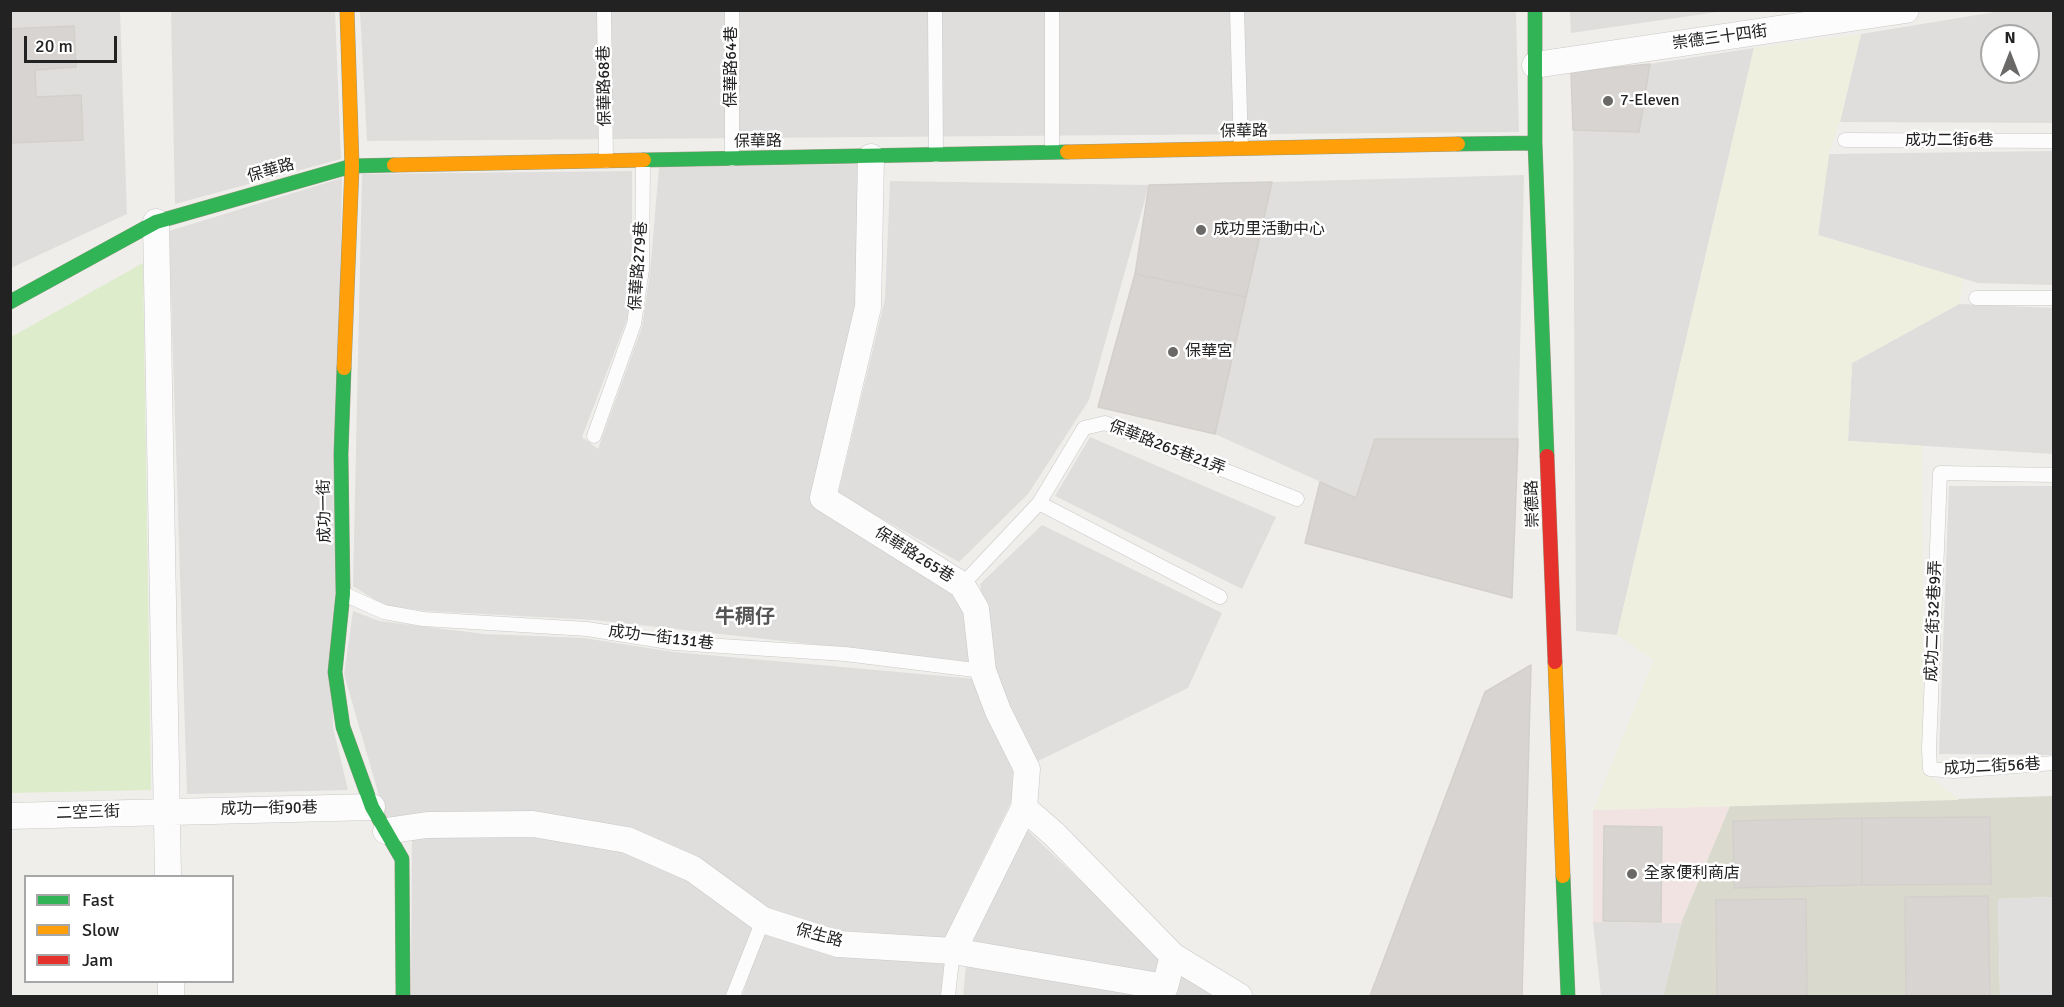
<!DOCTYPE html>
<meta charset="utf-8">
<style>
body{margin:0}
#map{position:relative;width:2064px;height:1007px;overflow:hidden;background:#f0eeeb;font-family:Signika,sans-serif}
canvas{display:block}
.frame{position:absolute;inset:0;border:12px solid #222;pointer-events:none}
.legend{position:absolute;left:24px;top:875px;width:210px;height:108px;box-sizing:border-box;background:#fff;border:2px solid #a7a7a7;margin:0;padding:8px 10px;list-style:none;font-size:18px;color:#222}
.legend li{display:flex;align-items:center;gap:12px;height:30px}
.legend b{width:30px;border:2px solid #a7a7a7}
.north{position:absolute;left:1980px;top:24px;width:60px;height:60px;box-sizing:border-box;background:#fff;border:2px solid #a7a7a7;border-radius:50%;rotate:0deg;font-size:16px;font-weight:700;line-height:24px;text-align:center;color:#222}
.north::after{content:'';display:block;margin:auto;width:21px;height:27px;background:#6a6968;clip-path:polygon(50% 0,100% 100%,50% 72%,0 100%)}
.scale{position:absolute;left:24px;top:36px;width:93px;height:27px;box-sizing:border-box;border:3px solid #222;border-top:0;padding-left:8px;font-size:18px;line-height:21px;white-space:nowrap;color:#222;-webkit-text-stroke:4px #fff;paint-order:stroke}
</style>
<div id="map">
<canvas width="2064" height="1007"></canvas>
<div class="frame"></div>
<ul class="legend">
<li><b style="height:8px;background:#30b455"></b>Fast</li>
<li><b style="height:8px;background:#ff9f0a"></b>Slow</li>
<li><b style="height:8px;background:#e5322d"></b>Jam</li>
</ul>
<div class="north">N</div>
<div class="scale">20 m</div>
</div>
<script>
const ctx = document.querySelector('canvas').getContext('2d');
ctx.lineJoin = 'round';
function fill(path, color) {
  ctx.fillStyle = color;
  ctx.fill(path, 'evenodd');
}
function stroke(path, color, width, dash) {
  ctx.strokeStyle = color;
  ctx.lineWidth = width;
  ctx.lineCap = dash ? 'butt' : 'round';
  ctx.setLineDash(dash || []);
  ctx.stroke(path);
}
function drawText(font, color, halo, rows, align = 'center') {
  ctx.font = font + ' Signika,"Noto Sans TC",sans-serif';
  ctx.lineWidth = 5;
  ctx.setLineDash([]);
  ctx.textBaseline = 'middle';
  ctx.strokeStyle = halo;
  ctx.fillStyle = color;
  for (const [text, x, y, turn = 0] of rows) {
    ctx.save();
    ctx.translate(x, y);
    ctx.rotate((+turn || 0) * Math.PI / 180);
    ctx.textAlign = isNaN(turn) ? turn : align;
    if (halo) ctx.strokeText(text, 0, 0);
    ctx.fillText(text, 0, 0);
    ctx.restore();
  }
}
const residential = new Path2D(`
 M2007,10L2053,11V123L1840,122L1861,34ZM1992,36H2028V72H1992Z
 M10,11H120L127,214L11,268Z
 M171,11H335L341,159L175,204Z
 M360,11H1516L1519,132L367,141Z
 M1570,11V10L1725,11L1571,33Z
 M1754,48L1617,635L1576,631L1573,130L1639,132L1650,64Z
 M2053,151V285L1978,283L1818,235L1829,154Z
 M859,164L860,303L817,504L953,591L967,616L972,662L595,620L426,611L383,605L353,586L362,174L632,171V271L628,317L582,437L598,449L642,327L650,273L659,167Z
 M342,178L333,727L348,790L187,794L169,231Z
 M890,181L1149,185L1089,400L1028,494L959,562L838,494L885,299Z
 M1959,304L2053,308V454L1848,441L1852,363Z
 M1090,437L1276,517L1242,589L1055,496Z
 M1949,486H2053V755L1939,754Z
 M1042,525L1222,613L1188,688L1032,764L994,672L980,584Z
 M353,611L379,621L485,634L584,638L674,652L977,679L989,716L1013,770L1012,800L944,939L843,934L763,906L698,857L637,830L542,814L459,812L386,820L344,674Z
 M1025,828L1160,956L1155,975L970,945Z
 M530,831L662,861L755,924L725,996H411L412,839Z
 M765,929L945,958L941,996H742Z
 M1179,963L1230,996H963L966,966L1168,992Z`);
const commercial = new Path2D(`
 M1730,806L1681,923L1593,922V810Z`);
const construction = new Path2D(`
 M2053,796V897L1998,899L2000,996H1663L1681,923L1730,806Z`);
const farmland = new Path2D(`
 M1861,34L1840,122L1829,154L1818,235L1964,279L1959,304L1852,363L1848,441L1922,446L1924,772L1959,800L1593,810L1654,660L1617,635L1754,48Z`);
const grass = new Path2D(`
 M143,263L151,790L11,793V337Z`);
const parking = new Path2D(`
 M1524,175L1518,439H1375L1356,498L1215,434L1272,182Z
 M2053,897V996H2000L1998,899Z
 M1593,922L1681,923L1663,996H1601Z`);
const building = new Path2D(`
 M74,26L76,67L35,70L36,97L81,95L83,140L10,143V29Z
 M1650,64L1639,132L1573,130L1571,72Z
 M1272,182L1246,297L1135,274L1149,185Z
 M1135,274L1246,297L1215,434L1098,407Z
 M1375,439H1518L1512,598L1305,543L1320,482L1356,498Z
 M1531,665L1522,996H1370L1485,692Z
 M1990,817L1991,884L1862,885V818Z
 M1862,818V885L1734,888L1733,821Z
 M1604,826L1662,827L1661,922L1603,921Z
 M1988,896L1990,996H1906L1905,897Z
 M1806,899L1807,996H1717L1716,900Z`);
const lane = new Path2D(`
 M604,10L606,161
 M732,10V159
 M935,10L936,155
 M1052,10V152
 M1237,10L1241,148
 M1845,140L2054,141
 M1976,298H2054
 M594,436L634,324L642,269L643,161
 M2054,475L1940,473L1929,749L1930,769L1954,771L2054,763
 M1039,503L1220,597
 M962,585L1039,503L1084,428L1105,423L1297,499
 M344,594L384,612L423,619L587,629L675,643L845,654L983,671
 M733,996L763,920
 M948,996L953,951`);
const street = new Path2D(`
 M1535,65L1906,10
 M871,157L868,307L823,498L962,585L976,609L983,671L998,711L1027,769L1024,808L953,951
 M156,222L168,876
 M1024,808L1054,834L1173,956
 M10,816L372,807
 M386,831L427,825L533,824L627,840L693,869L763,920L838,944L953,951L1165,987L1173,956L1239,996
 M171,982V996`);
const fast = new Path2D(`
 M1535,10V143L1547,456
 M1458,144L1535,143
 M644,160L1067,152
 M10,302L156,222L352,166L394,165
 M344,368L341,454L343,594L335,672L343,727L372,807L402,859L403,996
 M1563,876L1568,996`);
const slow = new Path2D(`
 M1067,152L1458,144
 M394,165L644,160
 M344,368L352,166L347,10
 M1555,662L1563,876`);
const jam = new Path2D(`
 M1547,456L1555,662`);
const markers = [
 [1608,101,6,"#6a6968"],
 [1201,230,6,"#6a6968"],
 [1173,352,6,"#6a6968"],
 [1632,874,6,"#6a6968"]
];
const streetNames = [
 ["崇德三十四街",1720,38,-8],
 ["保華路64巷",732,67,-90],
 ["保華路68巷",605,86,-91],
 ["保華路",1244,132,-1],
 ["成功二街6巷",1949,141],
 ["保華路",758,142,-1],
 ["保華路",271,171,-16],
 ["保華路279巷",639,266,-86],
 ["保華路265巷21弄",1167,448,21],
 ["崇德路",1533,504,-92],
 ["成功一街",325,511,-91],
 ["保華路265巷",914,555,32],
 ["成功二街32巷9弄",1934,621,-88],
 ["成功一街131巷",661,638,7],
 ["成功二街56巷",1992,767,-3],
 ["成功一街90巷",269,809,-1],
 ["二空三街",88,813,-2],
 ["保生路",819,936,15]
];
const poiNames = [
 ["7-Eleven",1620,101],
 ["成功里活動中心",1213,230],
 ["保華宮",1185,352],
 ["全家便利商店",1644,874]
];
const quarterNames = [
 ["牛稠仔",745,618]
];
fill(residential, '#dfdedc');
fill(commercial, '#f1e3e1');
fill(construction, '#d9d9cd');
fill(farmland, '#efefdf');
fill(grass, '#ddeccb');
fill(parking, '#e0dfde');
fill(building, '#d7d4d2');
stroke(building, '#d3d0cc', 1.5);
stroke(lane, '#c9c8c7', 15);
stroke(street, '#c9c8c7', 27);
stroke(fast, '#999a82', 15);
stroke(slow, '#999a82', 15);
stroke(jam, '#999a82', 15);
stroke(lane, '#fdfcfc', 14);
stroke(street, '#fdfcfc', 26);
stroke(fast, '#30b455', 14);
stroke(slow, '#ff9f0a', 14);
stroke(jam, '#e5322d', 14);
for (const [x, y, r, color] of markers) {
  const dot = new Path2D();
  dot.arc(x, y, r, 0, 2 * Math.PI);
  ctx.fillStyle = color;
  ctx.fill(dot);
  stroke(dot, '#fff', 2);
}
drawText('16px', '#222', '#fff', streetNames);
drawText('16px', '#222', '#fff', poiNames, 'left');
drawText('bold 20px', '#555', '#fff', quarterNames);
</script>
